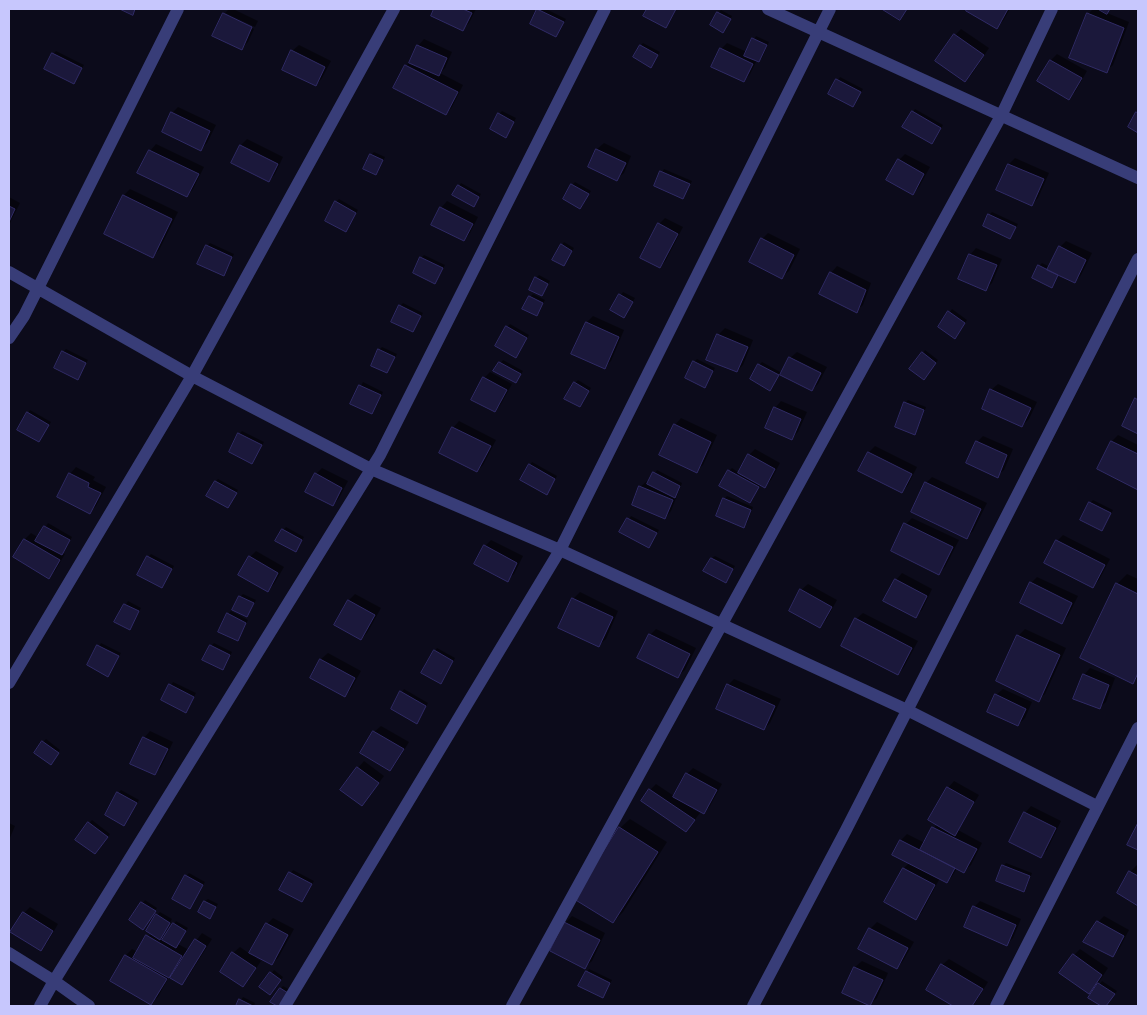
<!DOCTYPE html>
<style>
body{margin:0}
#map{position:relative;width:1147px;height:1015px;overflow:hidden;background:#0c0b1b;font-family:Overpass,sans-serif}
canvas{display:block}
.frame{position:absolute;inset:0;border:10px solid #c7c7fd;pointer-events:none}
</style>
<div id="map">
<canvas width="1147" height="1015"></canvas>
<div class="frame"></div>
</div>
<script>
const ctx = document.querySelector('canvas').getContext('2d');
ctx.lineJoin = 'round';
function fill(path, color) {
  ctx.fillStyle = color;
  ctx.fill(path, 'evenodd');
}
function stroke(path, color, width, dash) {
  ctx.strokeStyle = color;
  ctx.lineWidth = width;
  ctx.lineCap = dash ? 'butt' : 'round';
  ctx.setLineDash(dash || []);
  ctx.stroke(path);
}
const shadow = new Path2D(`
 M229,9H233L258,21L255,27L225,13Z
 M436,9H476L469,23L462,30L433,15Z
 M539,9H546L566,19L556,35L531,23Z
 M969,9H1010L1003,21L996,27L968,11Z
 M1093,9H1111L1107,13L1129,22L1113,65L1106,71L1088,14Z
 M721,10L732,16L725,28L718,13Z
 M225,13V16L254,29L248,42L242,48L224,14Z
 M961,29L989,48L972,74L965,80L955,35Z
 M756,36L769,42L762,58L759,61L757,60L750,74L744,81L721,49L727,43L747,52Z
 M424,39L452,52L445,68L440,73L463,85L452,107L446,114L406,66L411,61L418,46Z
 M643,43L660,52L651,66L641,45Z
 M299,45L331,61L322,78L316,85L292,51Z
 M56,51L84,65L74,82L53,54Z
 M1057,54L1087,71L1075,92L1069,98L1039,81L1051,60Z
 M840,77L863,89L853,106L830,94Z
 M178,107L216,125L207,143L201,149L172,113Z
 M915,109L943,125L934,140L913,112Z
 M502,111L516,118L506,136L499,114Z
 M247,139L283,157L275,174L269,181L233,163L241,145Z
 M604,143L631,156L624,173L617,179L590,166L597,149Z
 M156,144L204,167L193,189L187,196L150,151Z
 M374,152L385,157L376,174L371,155Z
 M905,154L930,167L919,187L912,194L899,160Z
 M1015,158L1049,173L1038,198L1032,204L1009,164Z
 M664,169L692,181L683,198L655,186Z
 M575,182L591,191L580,207L572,185Z
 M461,183L481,194L474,205L459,186Z
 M130,189L178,212L159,250L153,256L105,233L124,195Z
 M9,197L20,203L9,225Z
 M339,199L358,210L346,231L336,202Z
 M447,201L478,217L470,233L464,240L441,208Z
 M992,212L1018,224L1010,237L989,215Z
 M665,218L683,227L666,260L660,267L659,224Z
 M768,233L800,249L789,271L782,277L762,239Z
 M1066,241L1092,253L1081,275L1075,282L1059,269L1052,284L1039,266L1042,263L1050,267L1060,247Z
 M564,242L574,248L566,261L562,245Z
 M210,243L234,254L223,275L207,246Z
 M976,248L1002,259L992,283L986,289L970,255Z
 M424,255L445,265L435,283L421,258Z
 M837,266L871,283L863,305L856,311L831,273Z
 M539,275L550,281L541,295L536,278Z
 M623,292L635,298L624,317L611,310Z
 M533,294L545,300L537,314L530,297Z
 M403,303L423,313L413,331L400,306Z
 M952,309L967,320L957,334L939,326Z
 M593,316L624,330L611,361L604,368L587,322Z
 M510,324L529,335L516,357L507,327Z
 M725,328L753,340L743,365L737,371L718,335Z
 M382,347L397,354L387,372L379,350Z
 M66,349L88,360L77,379L63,352Z
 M925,350L938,360L926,376L923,353Z
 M797,352L827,367L818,384L812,390L780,374L770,389L759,365L762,362L782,373L790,358Z
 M697,359L715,368L705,386L694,362Z
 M503,360L523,371L516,382L495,371Z
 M490,372L512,384L501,404L495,411L484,378Z
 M578,380L591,388L580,406L575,383Z
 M363,382L383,392L372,413L352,403Z
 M998,384L1037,402L1029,419L1022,426L991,390Z
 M908,400L926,407L917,430L914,433L905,403Z
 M781,401L807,412L798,432L792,438L775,408Z
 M30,410L51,422L39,441L28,413Z
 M681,418L717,435L703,465L696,471L675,425Z
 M459,421L496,440L483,465L477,471L453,428Z
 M242,431L264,442L252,462L239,434Z
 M1118,435L1138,445V489L1098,469L1112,441Z
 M983,436L1013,449L1004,470L997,476L977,442Z
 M875,446L917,467L908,485L902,492L869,452Z
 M755,449L780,463L771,480L765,486L761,484L750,501L729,471L732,468L739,473L749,455Z
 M532,462L557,476L547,493L530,465Z
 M76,467L95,477L93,480L106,487L96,506L90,512L70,474Z
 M322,468L348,481L339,498L333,505L316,474Z
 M657,470L682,483L671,511L665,518L640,487L647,481L649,482Z
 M932,477L987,503L973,531L967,537L926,483Z
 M218,479L238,490L228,507L216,481Z
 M727,496L753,507L747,523L744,526L724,499Z
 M1093,500L1113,510L1102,530L1090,503Z
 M631,516L659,530L649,546L621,532Z
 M912,518L959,540L945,567L939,573L906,524Z
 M48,523L72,537L63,553L65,554L55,571L49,577L14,557L25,539L31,533L39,538Z
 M286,527L304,537L298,547L283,530Z
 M1063,535L1110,559L1099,580L1093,586L1057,541Z
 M491,540L523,556L514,574L507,580L485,546Z
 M256,551L284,567L274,584L268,590L250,557Z
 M151,554L174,566L164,584L148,557Z
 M715,556L735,566L725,582L712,558Z
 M902,573L932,589L922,610L915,616L896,580Z
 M1127,574L1138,579V677L1133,682L1081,657L1117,584Z
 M1037,577L1078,596L1068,616L1062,622L1031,583Z
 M808,584L837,600L826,620L820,626L801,590Z
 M580,592L618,611L606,639L599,645L573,599Z
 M243,594L256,600L247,616L240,597Z
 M355,594L381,608L367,633L361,639L349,600Z
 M128,601L141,608L130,628L116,621Z
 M231,611L248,620L238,640L228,614Z
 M863,613L918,641L904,667L898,674L856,619Z
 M656,629L696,648L685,670L678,676L650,635Z
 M1025,629L1066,648L1045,694L1038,700L997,681L1019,635Z
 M101,643L121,653L108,675L88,665Z
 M214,643L232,652L223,669L211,646Z
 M437,648L455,658L443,680L435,651Z
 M328,653L361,671L351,689L345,696L311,678L321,659Z
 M1090,668L1115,678L1106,702L1099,708L1084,675Z
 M734,679L781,699L770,723L764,729L728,685Z
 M173,682L196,693L186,711L163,699Z
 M404,689L428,703L419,719L392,708Z
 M1003,689L1032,702L1025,718L1018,725L996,695Z
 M381,726L409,742L396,763L390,770L374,732Z
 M150,731L173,742L161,767L155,773L144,738Z
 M46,739L60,750L54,760L43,742Z
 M364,761L384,776L362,805L358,768Z
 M693,768L722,784L710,806L704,813L694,807L693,809L700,813L686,831L650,790L656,784L674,796L687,774Z
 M954,781L979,795L958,830L982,843L971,865L964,871L957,868L953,875L947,882L940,878L922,912L916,918L886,902L904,868L909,863L901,840L907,834L925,843L937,824L930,820L948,788Z
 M121,790L139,800L124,824L118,793Z
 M1031,806L1061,821L1047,850L1041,856L1025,813Z
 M630,819L667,842L623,912L613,922L620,828Z
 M92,820L110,834L97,850L89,823Z
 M9,823L15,826L9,840Z
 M1006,863L1032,873L1026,888L1023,891L1003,866Z
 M1137,865L1138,866V904L1118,893L1130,872Z
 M293,870L314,881L302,900L281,889Z
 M189,873L205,882L190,907L186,876Z
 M208,899L218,904L209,917L205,901Z
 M145,900L157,908L146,925L131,920Z
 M980,901L1021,919L1013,938L1007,944L974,907Z
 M30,907L58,924L47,943L40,949L24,913Z
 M160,912L172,919L163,935L166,937L176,921L188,928L178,944L189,950L202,933L212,939L188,977L182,984L169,977L158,997L151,1003L111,981L126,955L132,949L138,952L151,933L157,915Z
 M572,916L605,933L592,961L585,967L552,951L565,923Z
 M1104,916L1129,930L1119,949L1112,955L1098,922Z
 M273,918L294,929L278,958L271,964L257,956L256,958L261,961L249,979L243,986L233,953L240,947L250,954L267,924Z
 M877,922L914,942L903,961L897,968L860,948L870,929Z
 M1080,949L1108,968L1097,985L1089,992L1074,955Z
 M949,959L988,982L973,1006H955L927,990L942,965Z
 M862,961L888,973L877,998L870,1004L844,992L855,967Z
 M589,969L612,980L603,997L587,972Z
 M274,970L283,977L273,991L261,987Z
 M1102,981L1117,991L1105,1006H1103L1090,997Z
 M283,986L290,990L282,1003L280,989Z
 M243,997L255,1003L254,1006H237Z`);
const building = new Path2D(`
 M120,9H135L133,15Z
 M434,9H463L472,13L463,31L431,16Z
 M537,9L564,22L556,37L530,24Z
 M647,9H676L666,28L643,16Z
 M882,9H907L900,20Z
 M967,9H1008L997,29L966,11Z
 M1098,9H1110L1107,14Z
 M717,12L731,19L723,33L710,25Z
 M223,13L252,27L242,50L212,36Z
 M1087,13L1124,28L1107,73L1069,58Z
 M954,34L984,55L965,82L935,61Z
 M752,38L767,45L759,62L744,56Z
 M417,45L447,58L439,76L409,63Z
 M640,45L658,55L651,68L633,57Z
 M720,48L753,64L744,82L711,67Z
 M291,50L325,67L316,86L282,70Z
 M52,53L82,68L74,84L44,69Z
 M1050,60L1082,78L1069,100L1037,81Z
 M405,65L458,92L446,115L393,88Z
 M836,79L861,92L853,107L828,94Z
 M912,111L941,128L932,144L902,127Z
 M171,112L210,131L201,151L162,132Z
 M1136,112L1138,113V133L1128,127Z
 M498,113L514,122L506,138L490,129Z
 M240,145L278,164L269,182L231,163Z
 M596,149L626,163L617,181L588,167Z
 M149,150L199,174L187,197L137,173Z
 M370,154L383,160L376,175L363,169Z
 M898,159L924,174L913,195L886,180Z
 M1008,164L1044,179L1032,206L996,190Z
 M660,171L690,184L683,199L654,186Z
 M571,184L589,194L580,209L563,199Z
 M458,185L479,197L474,207L452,195Z
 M123,195L172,219L153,258L104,234Z
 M335,201L356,213L346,232L325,221Z
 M9,206L15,209L9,222Z
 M440,207L473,224L464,241L431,225Z
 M988,214L1016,227L1010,239L983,226Z
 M658,223L678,234L660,268L640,258Z
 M761,238L794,255L782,279L749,262Z
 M561,244L572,251L564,266L552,260Z
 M206,245L232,257L224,276L197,264Z
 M1059,246L1086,260L1075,283L1047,270Z
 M969,254L997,265L986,291L958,279Z
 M420,257L443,268L435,284L413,273Z
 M1038,265L1058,275L1052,288L1032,278Z
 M830,272L866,290L857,313L819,294Z
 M535,277L548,284L542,296L529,290Z
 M619,294L633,302L624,318L610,310Z
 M529,296L543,303L537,316L522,309Z
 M399,305L421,316L413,332L391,322Z
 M948,311L965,323L955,339L938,327Z
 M586,322L619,337L605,369L571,354Z
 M506,326L527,338L516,358L495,346Z
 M717,334L748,347L737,372L706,360Z
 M378,349L395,357L387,373L371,366Z
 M62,351L86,363L78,380L54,368Z
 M922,352L936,363L924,380L909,369Z
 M789,357L821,373L812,391L780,375Z
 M693,361L713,371L705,388L685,378Z
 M499,362L521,374L516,383L493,371Z
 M758,364L779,375L770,391L750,379Z
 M483,377L507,390L495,412L471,400Z
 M574,382L589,391L580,407L564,399Z
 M359,385L381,395L372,414L350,404Z
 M990,389L1031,408L1022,427L982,409Z
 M1135,398L1138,400V434L1122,426Z
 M904,402L924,410L915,435L895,427Z
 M774,407L801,419L792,440L765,428Z
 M27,412L49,425L39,442L17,430Z
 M674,424L711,442L697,473L659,455Z
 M452,427L491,446L477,472L439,453Z
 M238,433L262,445L252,464L229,452Z
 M976,441L1007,455L998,478L966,463Z
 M1111,441L1138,454V490L1097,469Z
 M868,452L912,474L902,493L858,471Z
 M748,454L775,469L765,488L738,473Z
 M529,464L555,479L547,495L520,480Z
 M728,470L759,487L750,503L719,486Z
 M653,472L680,486L675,498L647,484Z
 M69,473L89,483L88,487L101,493L90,514L57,497Z
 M315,473L342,488L333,506L305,492Z
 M215,481L237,493L228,508L206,496Z
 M925,482L981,509L967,539L911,512Z
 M639,486L673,500L665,519L632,505Z
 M723,498L751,510L744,528L716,516Z
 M1089,502L1111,513L1102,531L1080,520Z
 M627,518L657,533L649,548L619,532Z
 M904,523L953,547L939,575L891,551Z
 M44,526L70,540L62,555L35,541Z
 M282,529L302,540L296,552L275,541Z
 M24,539L60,560L49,579L13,557Z
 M1056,540L1105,565L1093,588L1044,563Z
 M484,545L517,563L508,582L474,564Z
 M147,556L172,569L162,588L137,575Z
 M249,556L278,573L268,592L238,575Z
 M711,558L733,569L726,583L703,571Z
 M895,579L927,596L916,618L883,601Z
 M1030,582L1072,603L1062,624L1020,603Z
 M1116,583L1138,594V673L1133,684L1080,658Z
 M800,589L832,607L820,628L789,611Z
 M239,596L254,603L247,617L232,610Z
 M572,598L613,617L599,647L558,628Z
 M348,600L375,615L361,640L334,625Z
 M124,604L139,611L130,630L114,622Z
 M227,613L246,623L238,641L218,632Z
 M855,618L912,648L898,675L841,646Z
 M649,634L690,654L678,678L637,658Z
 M1017,635L1060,655L1039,702L996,681Z
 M97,645L119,656L108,677L87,665Z
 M210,645L230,655L223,670L202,660Z
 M434,650L453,661L441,684L421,673Z
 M320,659L355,678L345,697L310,678Z
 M1083,674L1109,685L1100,709L1073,699Z
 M169,684L194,697L186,713L161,700Z
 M727,684L775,706L764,730L716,709Z
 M400,691L426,706L417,724L391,709Z
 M995,694L1026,709L1018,726L987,712Z
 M373,731L404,749L390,771L360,753Z
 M143,737L168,749L155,775L130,764Z
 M42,741L59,753L51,765L34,753Z
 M357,767L379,783L362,806L340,790Z
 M686,773L717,790L704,814L673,797Z
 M947,787L974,802L955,836L928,820Z
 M649,789L695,820L686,832L641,801Z
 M117,792L137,803L124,826L105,815Z
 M1024,812L1056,828L1041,858L1009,842Z
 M88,822L108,837L95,854L75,840Z
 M1138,823V850L1127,845Z
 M619,827L658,852L613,923L574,899Z
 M932,827L977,849L964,873L920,850Z
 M900,840L955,868L947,883L892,855Z
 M1002,865L1030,876L1024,892L996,881Z
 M903,868L935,885L916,920L884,902Z
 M1129,871L1138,876V906L1117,893Z
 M289,872L312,884L302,902L279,890Z
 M185,875L203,885L190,909L172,899Z
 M204,901L216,907L210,919L198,912Z
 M141,902L156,911L143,930L129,920Z
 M973,906L1016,925L1007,946L964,927Z
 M23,912L53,931L41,951L10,932Z
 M156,914L170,923L160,940L146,931Z
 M1097,921L1124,936L1113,957L1083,942Z
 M564,922L600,940L585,969L550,951Z
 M173,923L186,931L176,948L162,940Z
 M266,923L288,935L272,965L249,953Z
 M869,928L908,948L897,969L858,949Z
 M146,935L182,956L169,978L133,958Z
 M195,939L206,946L182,985L170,978Z
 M232,952L256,968L243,987L220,972Z
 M1073,954L1102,975L1089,994L1059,973Z
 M125,955L167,979L151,1005L110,981Z
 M941,964L983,989L972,1006H953L926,990Z
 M854,967L883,980L870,1006L842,993Z
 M586,971L610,983L603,998L578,986Z
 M270,972L281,980L270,995L259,987Z
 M1098,983L1115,994L1106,1006H1101L1088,998Z
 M280,988L288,993L280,1006H277L270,1002Z
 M239,999L253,1006H236Z`);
const minor = new Path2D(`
 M768,9L1138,178
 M9,272L192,376L371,469L560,550L907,710L1097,806
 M9,338L24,316L178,9
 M9,683L192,376L394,9
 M9,953L54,981L89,1006
 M40,1006L54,981L380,455L605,9
 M285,1006L560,550L830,9
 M512,1006L1001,116L1052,9
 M753,1006L846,830L1138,259
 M996,1006L1138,728`);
fill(shadow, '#0007');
fill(building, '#1b183b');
stroke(building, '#302b66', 1);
stroke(minor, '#383d78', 12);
</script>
